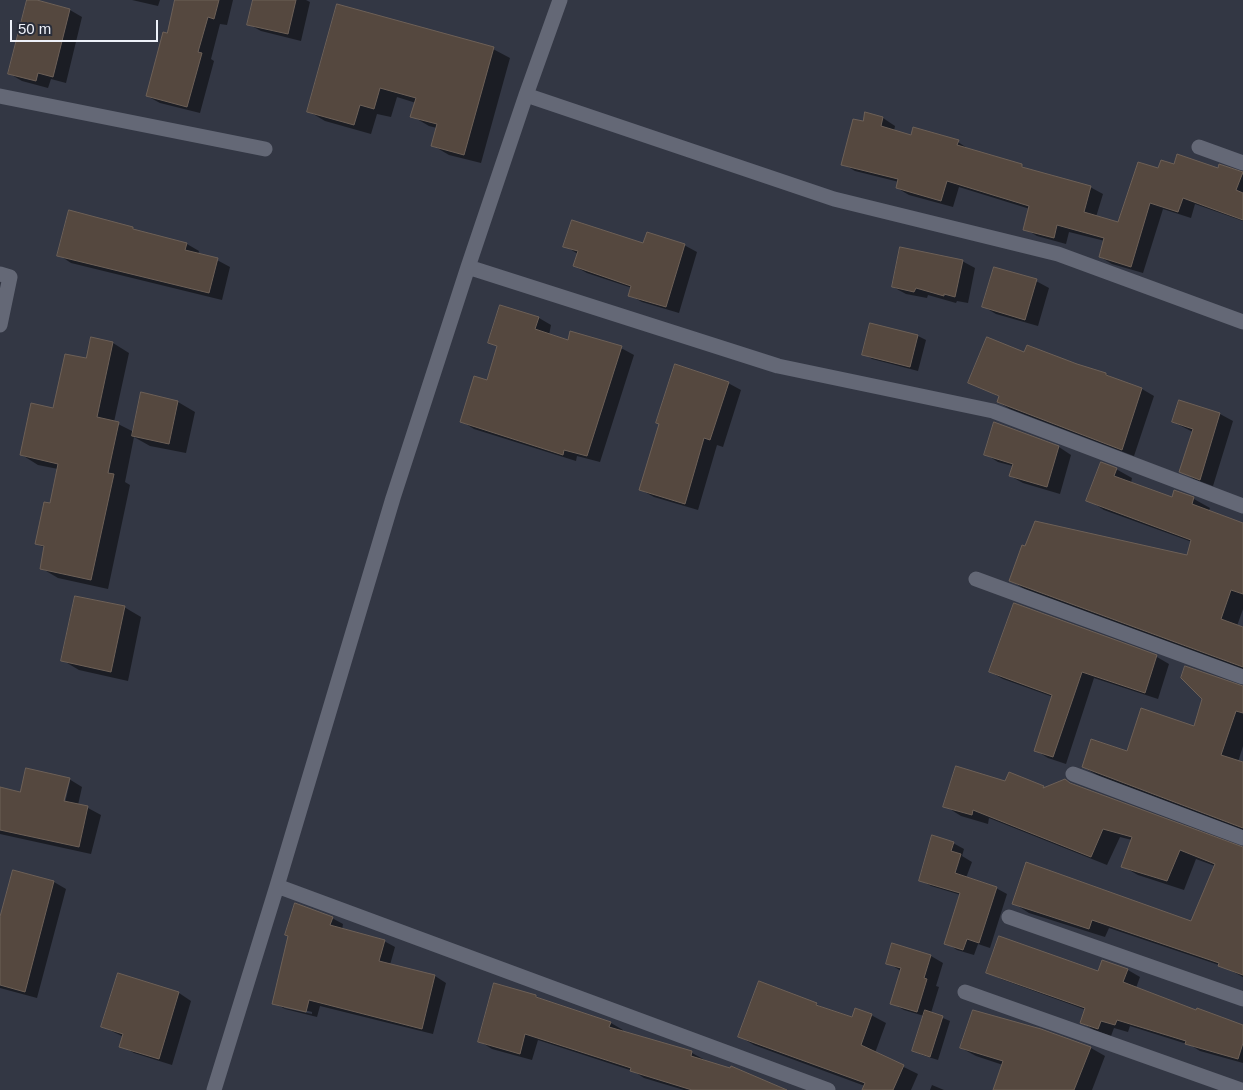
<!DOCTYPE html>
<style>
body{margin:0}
#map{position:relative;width:1243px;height:1090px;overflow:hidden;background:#333744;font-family:Arial,sans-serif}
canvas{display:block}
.scale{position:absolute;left:10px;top:20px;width:148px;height:22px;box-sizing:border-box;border:2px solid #eef1f9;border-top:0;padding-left:6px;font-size:15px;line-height:18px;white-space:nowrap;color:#eef1f9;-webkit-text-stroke:4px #292d39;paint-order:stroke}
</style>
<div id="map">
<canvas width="1243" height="1090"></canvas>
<div class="scale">50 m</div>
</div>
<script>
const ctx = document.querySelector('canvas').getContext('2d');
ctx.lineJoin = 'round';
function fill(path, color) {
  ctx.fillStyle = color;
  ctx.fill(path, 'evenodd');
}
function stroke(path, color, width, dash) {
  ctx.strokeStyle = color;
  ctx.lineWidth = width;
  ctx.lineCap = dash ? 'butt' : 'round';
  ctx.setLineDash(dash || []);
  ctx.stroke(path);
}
const shadow = new Path2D(`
 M29,0L70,10L82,17L66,83L51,79L48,88L22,81L10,74Z
 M132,0H160L158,6Z
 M176,0H233L227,25L220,24L211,59L214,61L200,113L160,103L147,96L159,71Z
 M254,0H306L310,2L301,41L261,31L248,24Z
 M493,49L510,58L481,163L449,155L432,145L437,128L429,126L412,116L416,103L397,97L391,117L377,114L371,134L325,121L308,111Z
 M866,114L883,118L895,126L894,131L912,136L958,142L970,150L1022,166L1032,171L1090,187L1103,194L1096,217L1119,224L1159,170L1175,166L1219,169L1220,166L1243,175V221L1195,204L1191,218L1163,209L1143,273L1112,264L1100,257L1105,241L1069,232L1066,244L1037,236L1025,229L1030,209L959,187L953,207L909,195L897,188L899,182L855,171L843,164L864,123Z
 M133,228L139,232L187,244L199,251L198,255L217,260L230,267L222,300L71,263L59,255Z
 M684,245L697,252L679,313L642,302L629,295L632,288L587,273L574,266L578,254L565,246Z
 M962,261L975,268L968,303L957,301L956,303L928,295L927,298L906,294L893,287Z
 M1036,281L1049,288L1038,326L996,314L984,307Z
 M501,306L539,318L551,325L549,335L568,341L621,348L634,355L600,462L577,456L576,461L474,429L461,421L488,382L498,347L489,342Z
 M918,336L926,340L918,371L872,359L864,354Z
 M113,343L129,353L114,422L134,432L178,402L195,412L186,453L150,446L134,437L125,482L130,485L108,589L58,578L41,568L45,548L37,544L51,504L58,469L38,465L22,455L87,360Z
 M1025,354L1106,374L1117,380L1142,389L1154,396L1134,456L1010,409L998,402L1000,397L970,383Z
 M728,383L741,390L723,447L717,445L698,510L654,497L641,490Z
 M1180,402L1220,414L1233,421L1213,486L1194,479L1181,471L1193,432L1173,422Z
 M995,423L1059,447L1071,455L1060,494L1023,483L1010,476L1013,466L998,462L985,454Z
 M1116,469L1132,478L1131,483L1172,499H1194L1210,508L1208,512L1243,525V609L1237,626L1243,629V670L1026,590L1010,580L1188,556L1192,542L1104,510L1088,500Z
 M1015,604L1157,657L1169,664L1158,699L1094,678L1066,764L1048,758L1035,750L1053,697L1003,679L990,672Z
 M124,607L141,617L128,681L79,670L62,660Z
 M1243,687V746L1238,762L1243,763V830L1099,776L1083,767L1128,752L1195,727Z
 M69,779L82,787L78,805L88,808L101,815L91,854L0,834V788L21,793ZM68,781H70L64,807L62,806Z
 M1006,783L1045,788L1076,786L1243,848V977L1222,966L1109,928L1105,937L1029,913L1013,903L1192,922L1215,866L1196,859L1184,890L1138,875L1122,866L1132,840L1120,837L1107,865L989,818L988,824L961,816L945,806Z
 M953,843L964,849L962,856L972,862L966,878L996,888L1007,894L990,948L978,944L974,955L957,950L946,943L961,895L931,886L920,880Z
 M54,882L66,889L37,998L0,988V922Z
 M332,918L343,924L342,930L384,941L395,947L390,965L435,976L446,983L433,1034L320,1006L317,1017L285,1009L274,1003ZM284,1005L312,1012V1014L284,1008Z
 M931,956L943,963L936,986L939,987L931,1013L950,1021L938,1060L922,1055L914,1051L924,1016L904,1010L891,1003L901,971L888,963Z
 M1103,961L1128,970L1140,977L1136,988L1197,1012L1243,1026V1063L1200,1051L1190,1045L1130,1026L1128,1032L1114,1028L1111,1036L1094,1030L1081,1022L1086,1010L1001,979L988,972H1099Z
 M118,975L179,993L191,1001L172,1065L134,1053L121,1046L124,1037L103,1027Z
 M536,996L545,1001L611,1023L623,1030V1032L692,1053L705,1060L704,1061L780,1090H684L644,1078L633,1071L538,1040L532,1060L492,1049L479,1041Z
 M816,1004L826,1009L853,1018L871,1015L886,1023L875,1053L918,1074L911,1090H863L865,1086L754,1045L740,1037Z
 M1041,1030L1091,1048L1105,1056L1092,1090H994L1003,1065L976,1056L961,1048Z
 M932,1085L944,1090H930Z`);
const building = new Path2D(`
 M27,0H37L70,9L53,77L38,73L36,81L8,74Z
 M175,0H219L214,19L208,17L198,52L202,53L187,107L146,96L163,32L167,33Z
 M253,0H296L288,34L247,25Z
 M337,4L494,47L464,155L431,146L437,124L410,117L416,98L380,88L374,109L360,105L354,125L307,112Z
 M865,112L883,117L881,126L911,135L913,127L959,140L957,145L1022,164V167L1091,186L1084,212L1118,222L1138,162L1158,168L1161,160L1174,164L1177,154L1218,168L1219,164L1243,172L1236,190L1243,193V220L1183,198L1178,212L1150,203L1131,267L1099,257L1104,238L1057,225L1054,238L1023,230L1029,206L947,181L941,201L896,188L898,179L841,165L853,119L863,121Z
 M69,210L133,227V229L187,243L185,250L218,258L209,293L57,256Z
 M572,220L643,243L647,232L685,244L666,307L628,296L631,286L573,266L578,251L563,247Z
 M900,247L963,260L955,297L944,294V296L916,288L914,292L892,287Z
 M994,267L1037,279L1025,320L982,307Z
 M500,305L539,317L535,329L568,340L570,331L622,346L587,456L564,450L563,455L460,422L474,376L487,380L497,346L488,343Z
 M870,323L918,335L910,367L862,355Z
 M91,337L113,342L97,417L119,422L108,473L114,474L91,580L40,569L44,546L35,544L44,502L50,503L58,464L20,455L31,403L53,408L65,354L86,358Z
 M987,337L1024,352L1027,345L1077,364L1106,373V375L1142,388L1122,450L997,402L999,396L968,383Z
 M675,364L729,382L710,440L704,438L685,504L639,490L659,424L656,423Z
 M141,392L178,401L169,444L132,436Z
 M1179,400L1220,413L1200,480L1179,472L1193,429L1172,422Z
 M994,422L1059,446L1047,487L1009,476L1013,464L984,455Z
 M1101,462L1117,468L1114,476L1172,497L1174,490L1194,497L1192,504L1243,523V594L1231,590L1221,619L1243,627V667L1009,581L1022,545L1025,546L1035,521L1187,555L1191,540L1086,501Z
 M75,596L125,606L111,672L61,661Z
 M1014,603L1157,655L1145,693L1082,672L1053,757L1034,751L1052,695L989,672Z
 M1185,666L1243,686V713L1236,711L1221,755L1243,762V828L1082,767L1091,739L1127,751L1141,708L1194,726L1202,699L1181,678Z
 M956,766L1005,781L1009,772L1044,786L1043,788L1065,779L1070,783L1243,847V975L1218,966L1219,963L1092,920L1089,929L1012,904L1026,862L1191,921L1215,864L1180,850L1167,881L1121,867L1132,837L1103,829L1091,857L973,810L972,815L943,807Z
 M26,768L70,778L64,801L88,806L79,847L0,830V787L20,792Z
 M932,835L954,842L951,851L961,854L955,873L997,887L979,943L967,939L963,950L944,944L960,893L919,881Z
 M13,870L54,881L25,992L0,985V917Z
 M295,903L333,917L330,925L385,940L379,961L435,975L422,1029L309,1000L306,1012L272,1004L288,936L285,935Z
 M999,936L1098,971L1102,960L1128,969L1123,982L1196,1010L1197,1008L1243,1025V1043L1238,1059L1185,1044L1186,1041L1117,1020L1115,1025L1101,1021L1098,1029L1080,1023L1085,1008L986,973Z
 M892,943L931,955L924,978L927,979L917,1012L890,1004L901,968L886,964Z
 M118,973L179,992L159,1059L119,1047L123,1034L101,1027Z
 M759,981L817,1003L816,1005L852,1017L855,1008L872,1014L861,1045L904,1065L893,1090H862L865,1083L738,1037Z
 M494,983L536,995V997L611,1022L609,1027L692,1051L691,1056L730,1068L731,1066L787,1090H692L630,1071L631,1068L525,1034L520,1054L478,1042Z
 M925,1010L943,1016L930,1057L912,1051Z
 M973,1010L1041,1029L1091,1047L1074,1090H993L1003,1061L960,1048Z`);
const minor = new Path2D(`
 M560,0L526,95L468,267L393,498L277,886L828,1090
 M526,95L834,199L1058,254L1243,322
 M0,96L265,149
 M1199,147L1243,163
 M468,267L778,366L993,411L1243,506
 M0,274L10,277L0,325
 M976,579L1243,677
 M1073,774L1243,838
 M1009,917L1243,999
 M965,992L1241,1090
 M214,1090L277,886`);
fill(shadow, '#0007');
fill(building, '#55483f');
stroke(building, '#6d6057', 1);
stroke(minor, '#646876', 15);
</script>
